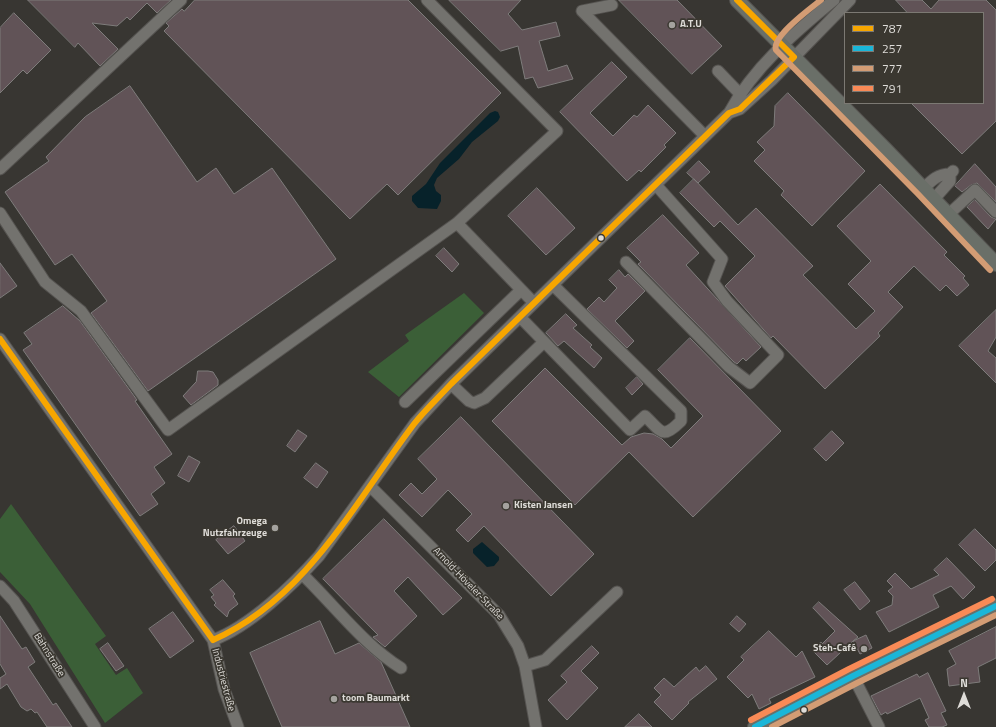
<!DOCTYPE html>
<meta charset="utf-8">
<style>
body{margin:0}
#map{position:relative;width:996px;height:727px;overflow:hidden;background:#383632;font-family:"Titillium Web",sans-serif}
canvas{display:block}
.legend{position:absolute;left:844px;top:12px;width:140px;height:92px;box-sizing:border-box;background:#3a3730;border:1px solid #7c7973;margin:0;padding:5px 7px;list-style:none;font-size:12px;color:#dedcd8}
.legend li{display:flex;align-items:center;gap:8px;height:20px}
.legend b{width:20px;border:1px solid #7c7973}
.north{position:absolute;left:944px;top:675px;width:40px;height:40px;-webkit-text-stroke:3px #3a3730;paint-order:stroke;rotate:0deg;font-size:11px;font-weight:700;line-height:16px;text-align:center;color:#dedcd8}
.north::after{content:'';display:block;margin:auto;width:14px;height:18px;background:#dedcd8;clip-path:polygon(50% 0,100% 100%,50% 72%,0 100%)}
</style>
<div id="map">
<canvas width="996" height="727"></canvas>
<ul class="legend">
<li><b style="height:5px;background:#f7a600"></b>787</li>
<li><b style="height:5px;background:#1ab6d8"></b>257</li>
<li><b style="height:5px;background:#d39c74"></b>777</li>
<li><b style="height:5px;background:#f98a56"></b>791</li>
</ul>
<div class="north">N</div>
</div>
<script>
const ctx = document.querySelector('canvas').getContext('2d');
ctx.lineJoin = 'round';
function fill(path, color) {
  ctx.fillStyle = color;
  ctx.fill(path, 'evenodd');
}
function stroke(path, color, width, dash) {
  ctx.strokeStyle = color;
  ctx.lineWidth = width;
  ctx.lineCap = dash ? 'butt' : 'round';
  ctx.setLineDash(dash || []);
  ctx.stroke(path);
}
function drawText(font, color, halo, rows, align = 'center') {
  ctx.font = font + ' "Titillium Web",sans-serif';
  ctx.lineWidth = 3.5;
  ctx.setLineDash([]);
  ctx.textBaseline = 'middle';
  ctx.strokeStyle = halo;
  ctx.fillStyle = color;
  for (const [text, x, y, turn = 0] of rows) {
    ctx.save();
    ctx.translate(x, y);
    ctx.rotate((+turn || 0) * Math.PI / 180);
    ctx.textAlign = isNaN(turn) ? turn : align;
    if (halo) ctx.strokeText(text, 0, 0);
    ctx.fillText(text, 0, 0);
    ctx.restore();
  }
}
const green = new Path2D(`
 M464,293L484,313L399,397L368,372L409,341L405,335Z
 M11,504L106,636L95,644L116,675L127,668L143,693L105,723L30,604L0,572V519Z`);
const water = new Path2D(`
 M495,111L498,112L500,117L498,121L472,142L459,159L437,178L434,185L436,191L441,195V201L437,209L418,208L412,201V196L426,184L440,163L490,113Z
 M482,542L499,557V560L494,566L487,567L473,553V549Z`);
const building = new Path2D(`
 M28,0H171L157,13L147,3L130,20L127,17L117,26L92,23L118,49L100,66L78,43L75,47Z
 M195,0H408L501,93L398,195L387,184L350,219L164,31L169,26L166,23L182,9L184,11Z
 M449,0H521L508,14L522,30L556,22L560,36L539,41L548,71L567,65L573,79L538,88L533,77L525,79L518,46L501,51Z
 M619,0H677L722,46L692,74Z
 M896,0H922L931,9L939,0H986L996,10V121L962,154L911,103H983V13H908Z
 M14,13L51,50L27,74L23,70L0,93V28Z
 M612,62L627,77L590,113L613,136L634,115L637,117L648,105L676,133L664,145L666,147L641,172L639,170L627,181L560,112Z
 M130,86L197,182L216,168L234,194L272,168L336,259L148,391L91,313L107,301L72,254L55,265L5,192L49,161L46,157L85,117Z
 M788,93L865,171L812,226L781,195L784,191L754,161L765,150L757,142L774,126L775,106Z
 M699,161L710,172L698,183L687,173Z
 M975,164L996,187V202L977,183L971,185L962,192L955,186Z
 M694,179L738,225L756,208L813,266L803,275L856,329L875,311L848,284L871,261L837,226L880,184L947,252L944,255L965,276L963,278L969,285L957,296L946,285L940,291L914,266L888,292L903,307L878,333L880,336L825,389L773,336L771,338L725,286L755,256L720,221L714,227L680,193Z
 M537,188L575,228L546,255L508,216Z
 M975,200L991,217L996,219L988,229L967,207Z
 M663,215L699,253L686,265L761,347L746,361L743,358L737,364L734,362L638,264L641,262L627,248Z
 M444,248L459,264L452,272L436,256Z
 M0,263L17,286L0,298Z
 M619,270L625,277L628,274L645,291L615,321L634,341L627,348L587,309L599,297L604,302L617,288L609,280Z
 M63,306L80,321L137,400L135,401L172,454L154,467L165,483L151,494L158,504L140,516L23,350L32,344L24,333Z
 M996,310V337L988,351L996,358V383L959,346Z
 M566,314L577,325L573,328L592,345L590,347L602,358L594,368L564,341L558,346L546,333Z
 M690,338L781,431L693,517L629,452L575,505L492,421L545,368L622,445L631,437L644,433L653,434L662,439L671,448L703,416L658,370Z
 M198,371H208L213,372L218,380V385L191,405L183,396L196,382Z
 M637,377L643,384L632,395L626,388Z
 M461,417L594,554L551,596L484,526L468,542L456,530L472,514L448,490L422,517L399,495L411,483L422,494L437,479L418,459Z
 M298,430L307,436L295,452L287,446Z
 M832,431L844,443L826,461L814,449Z
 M189,456L200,462L189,482L178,476Z
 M316,463L328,472L317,488L304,478Z
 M384,519L462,598L443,615L408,577L394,591L417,616L385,647L373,637L378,635L323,579Z
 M234,526L245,541L228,554L216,540Z
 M975,529L996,550V560L985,571L959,545Z
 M947,558L975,587L963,599L951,586L933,595L939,607L889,632L876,612L892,605L893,596L888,591L893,587L887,581L895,573L911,589L939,575L934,570Z
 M223,580L235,594L233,596L238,604L229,611L227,617L214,605L216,603L211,597L214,595L210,590Z
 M855,582L870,601L860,610L844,590Z
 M819,602L858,637L853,641L866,635L872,648L860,654L853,641L827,665L812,650L821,642L822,644L835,631L813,608Z
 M173,612L194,641L170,658L149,629Z
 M0,616L22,649L26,647L35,662L28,667L53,705L56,703L72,727H47L37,712L35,713L31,709L27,711L21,707L7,684L0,689V678L6,674L0,664Z
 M737,616L746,624L739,632L730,624Z
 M320,621L335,654L359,643L381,662L410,727H282L250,653Z
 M996,627V658L978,667L980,682L949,686L947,669L956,664L949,651Z
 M769,631L796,657L802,651L815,677L769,699L771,703L759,709L752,694L748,698L727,677L744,660L741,657Z
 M108,643L124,666L116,671L100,649Z
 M592,646L599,653L581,671L598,688L567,720L548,700L567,682L561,676Z
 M706,666L717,679L688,702L689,703L672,720L654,702L661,695L654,688L664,678L674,687L696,667L699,671Z
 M928,673L946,711L941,713L947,725L942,727H929L925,720L929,718L920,698L887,714L886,712L881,715L871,696L917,674L919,677Z
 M639,714L652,727H625Z`);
const minor = new Path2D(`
 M582,11L705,136
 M582,11L612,5
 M718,71L741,95
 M729,113L740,109L772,80L850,0
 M0,169L181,0
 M924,188C932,180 938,174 950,174
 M934,199L950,181V174L953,171
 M0,213L45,282L81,311L168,430L457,223L557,131L427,0
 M949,214L975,190L996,212
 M457,223L534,303
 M626,262L729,367L750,383L778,355L727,301L713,282L722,259L656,185
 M520,317L630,430L645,416C662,432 662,440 681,421V411L553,285
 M0,339L213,640L224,689L238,727
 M451,384L469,401L474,403L485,398L544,342
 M405,402L521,290
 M370,486L499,615L518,646L525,666L536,727
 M303,575C335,606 363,644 401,668
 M0,586L14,601L95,727
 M213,640C249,627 293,585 319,556L415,423L451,384L729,113C753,68 795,32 834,0
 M525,666L545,660L617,592
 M853,676L879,727`);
const major = new Path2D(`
 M737,0L885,149L996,264
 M755,727L853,676L996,606`);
const bus1 = new Path2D(`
 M737,0L794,57
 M0,339L213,640
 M213,640C306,599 355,502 414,424C425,410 439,397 451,384L729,113L740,109L794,57`);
const bus2 = new Path2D(`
 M755,727L853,676L996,606`);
const bus3 = new Path2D(`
 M821,0C811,8 771,37 776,50L918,194L990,270
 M772,727L857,683L996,615`);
const bus4 = new Path2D(`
 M751,720L849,669L992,599`);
const markers = [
 [672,25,4,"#a4a29e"],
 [601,238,3.5,"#dedcd8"],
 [506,506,4,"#a4a29e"],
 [275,528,4,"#a4a29e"],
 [864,649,4,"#a4a29e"],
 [334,699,4,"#a4a29e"],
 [804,710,3.5,"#dedcd8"]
];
const poiNames = [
 ["A.T.U",680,25],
 ["Kisten Jansen",514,506],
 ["Omega",267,522,"right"],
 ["Nutzfahrzeuge",267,534,"right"],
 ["Steh-Café",856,649,"right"],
 ["toom Baumarkt",342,699]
];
const streetNames = [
 ["Arnold-Höveler-Straße",468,584,46],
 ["Bahnstraße",49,655,58],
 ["Industriestraße",223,680,75]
];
fill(green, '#3b5f37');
fill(water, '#07222a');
fill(building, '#615357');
stroke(building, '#7e7c7b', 1);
stroke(minor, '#555350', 13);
stroke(major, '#555350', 16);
stroke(minor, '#73726e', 11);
stroke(major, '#6a6f68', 14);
stroke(bus1, '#f7a600', 6);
stroke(bus2, '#1ab6d8', 6);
stroke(bus3, '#d39c74', 6);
stroke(bus4, '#f98a56', 6);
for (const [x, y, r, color] of markers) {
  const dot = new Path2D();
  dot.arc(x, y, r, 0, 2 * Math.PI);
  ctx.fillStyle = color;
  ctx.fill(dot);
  stroke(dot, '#3a3730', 1.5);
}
drawText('bold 10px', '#dedcd8', '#3a3730', poiNames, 'left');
drawText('10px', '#dedcd8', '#3a3730', streetNames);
</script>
